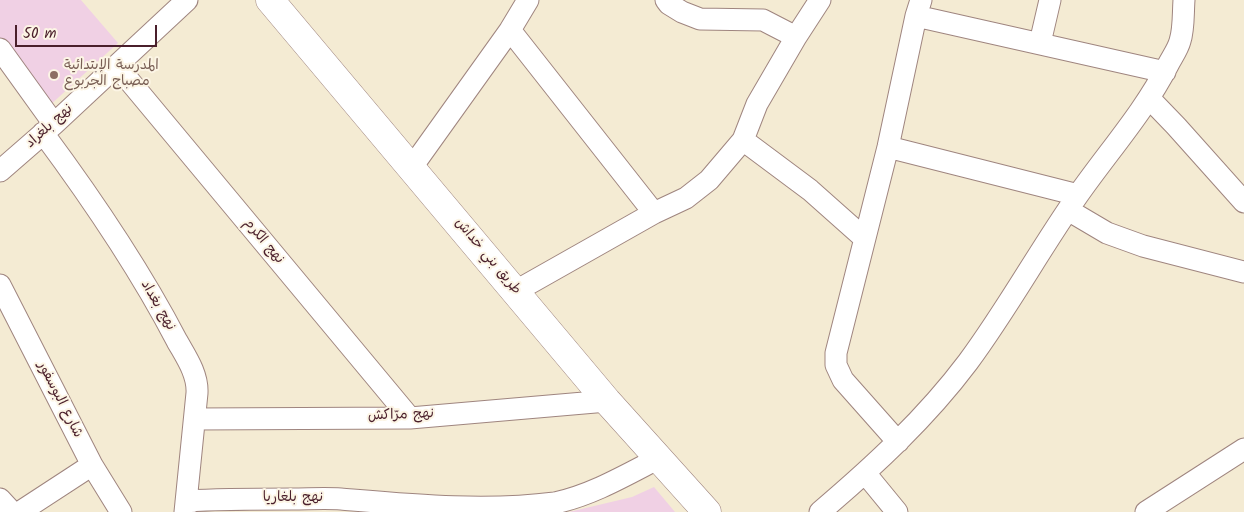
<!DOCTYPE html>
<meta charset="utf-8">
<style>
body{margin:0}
#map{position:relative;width:1244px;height:512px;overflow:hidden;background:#f4ebd3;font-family:Kalam,sans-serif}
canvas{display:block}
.scale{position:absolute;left:15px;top:25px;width:142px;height:22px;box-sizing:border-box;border:2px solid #4a1f2b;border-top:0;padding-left:6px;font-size:15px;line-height:18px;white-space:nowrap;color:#4a1f2b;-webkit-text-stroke:4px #fcf5e5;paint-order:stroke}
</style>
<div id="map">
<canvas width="1244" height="512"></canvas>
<div class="scale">50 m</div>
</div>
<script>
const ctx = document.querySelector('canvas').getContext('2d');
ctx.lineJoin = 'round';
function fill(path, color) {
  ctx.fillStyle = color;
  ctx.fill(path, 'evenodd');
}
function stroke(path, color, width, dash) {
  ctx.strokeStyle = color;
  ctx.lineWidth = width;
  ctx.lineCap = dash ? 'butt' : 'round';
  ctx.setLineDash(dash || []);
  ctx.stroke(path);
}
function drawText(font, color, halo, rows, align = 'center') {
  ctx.font = font + ' Kalam,"Playpen Sans Arabic",sans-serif';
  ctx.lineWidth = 4;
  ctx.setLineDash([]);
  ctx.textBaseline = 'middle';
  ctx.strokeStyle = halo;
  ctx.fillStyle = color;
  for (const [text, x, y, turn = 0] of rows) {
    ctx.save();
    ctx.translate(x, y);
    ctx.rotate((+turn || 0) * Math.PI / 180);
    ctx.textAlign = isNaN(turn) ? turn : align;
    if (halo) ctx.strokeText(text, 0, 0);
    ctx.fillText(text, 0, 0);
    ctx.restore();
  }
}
const built = new Path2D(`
 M0,0H81L118,43L48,107L0,40Z
 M654,487L675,512H569L632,497Z`);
const minor = new Path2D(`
 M666,0L669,4L682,12L700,19L763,20L796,37
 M916,16L1165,72
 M510,30L654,213
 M1040,43L1050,0
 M0,49L54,124
 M117,66L410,418
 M1149,98L1176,126L1244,202
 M43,133C92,199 139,268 177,341C186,357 198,374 197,393L185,512
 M743,140L810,190L864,238
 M888,147L1078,195
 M412,167L510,30L528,0
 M0,171L54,124L187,0
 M1068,210L1107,233L1143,246L1244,272
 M0,285L92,465L121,512
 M516,291L654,213L686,198L709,180L743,140L757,104L796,37L820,0
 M195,419L410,418L607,401
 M898,442L843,380L836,365V353L888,147L916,16L921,0
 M865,473L897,512
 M0,499L12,512
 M186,501C221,499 256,499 292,499C308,499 325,498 341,499C412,505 484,512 555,503C592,495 626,475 659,458
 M20,512L92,465
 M820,512C874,466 926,418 968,362C1008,308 1040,249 1078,195C1108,152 1144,112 1168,65C1172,57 1178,49 1180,41C1184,29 1183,13 1184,0
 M1146,512L1244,449`);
const secondary = new Path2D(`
 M270,0L607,401L707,512`);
const markers = [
 [54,75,5,"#8d6e63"]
];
const educationNames = [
 ["المدرسة الإبتدائية",64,67],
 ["مصباح الجربوع",64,83]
];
const streetNames = [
 ["نهج بلغراد",50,127,-42],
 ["نهج الكرم",263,242,50],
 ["طريق بني خداش",487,257,50],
 ["نهج بغداد",157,306,60],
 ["شارع البوسفور",59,400,63],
 ["نهج مرّاكش",401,416,-2],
 ["نهج بلغاريا",293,499]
];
fill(built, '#f0d0e4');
stroke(minor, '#9f857f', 23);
stroke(secondary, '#9f857f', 29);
stroke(minor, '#fff', 21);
stroke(secondary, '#fff', 28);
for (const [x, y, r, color] of markers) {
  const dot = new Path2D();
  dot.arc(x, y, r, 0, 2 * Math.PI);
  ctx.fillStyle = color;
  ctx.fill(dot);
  stroke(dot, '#fcf5e5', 2);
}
drawText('14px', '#785e54', '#fcf5e5', educationNames, 'left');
drawText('14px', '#4a1f2b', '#fcf5e5', streetNames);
</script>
